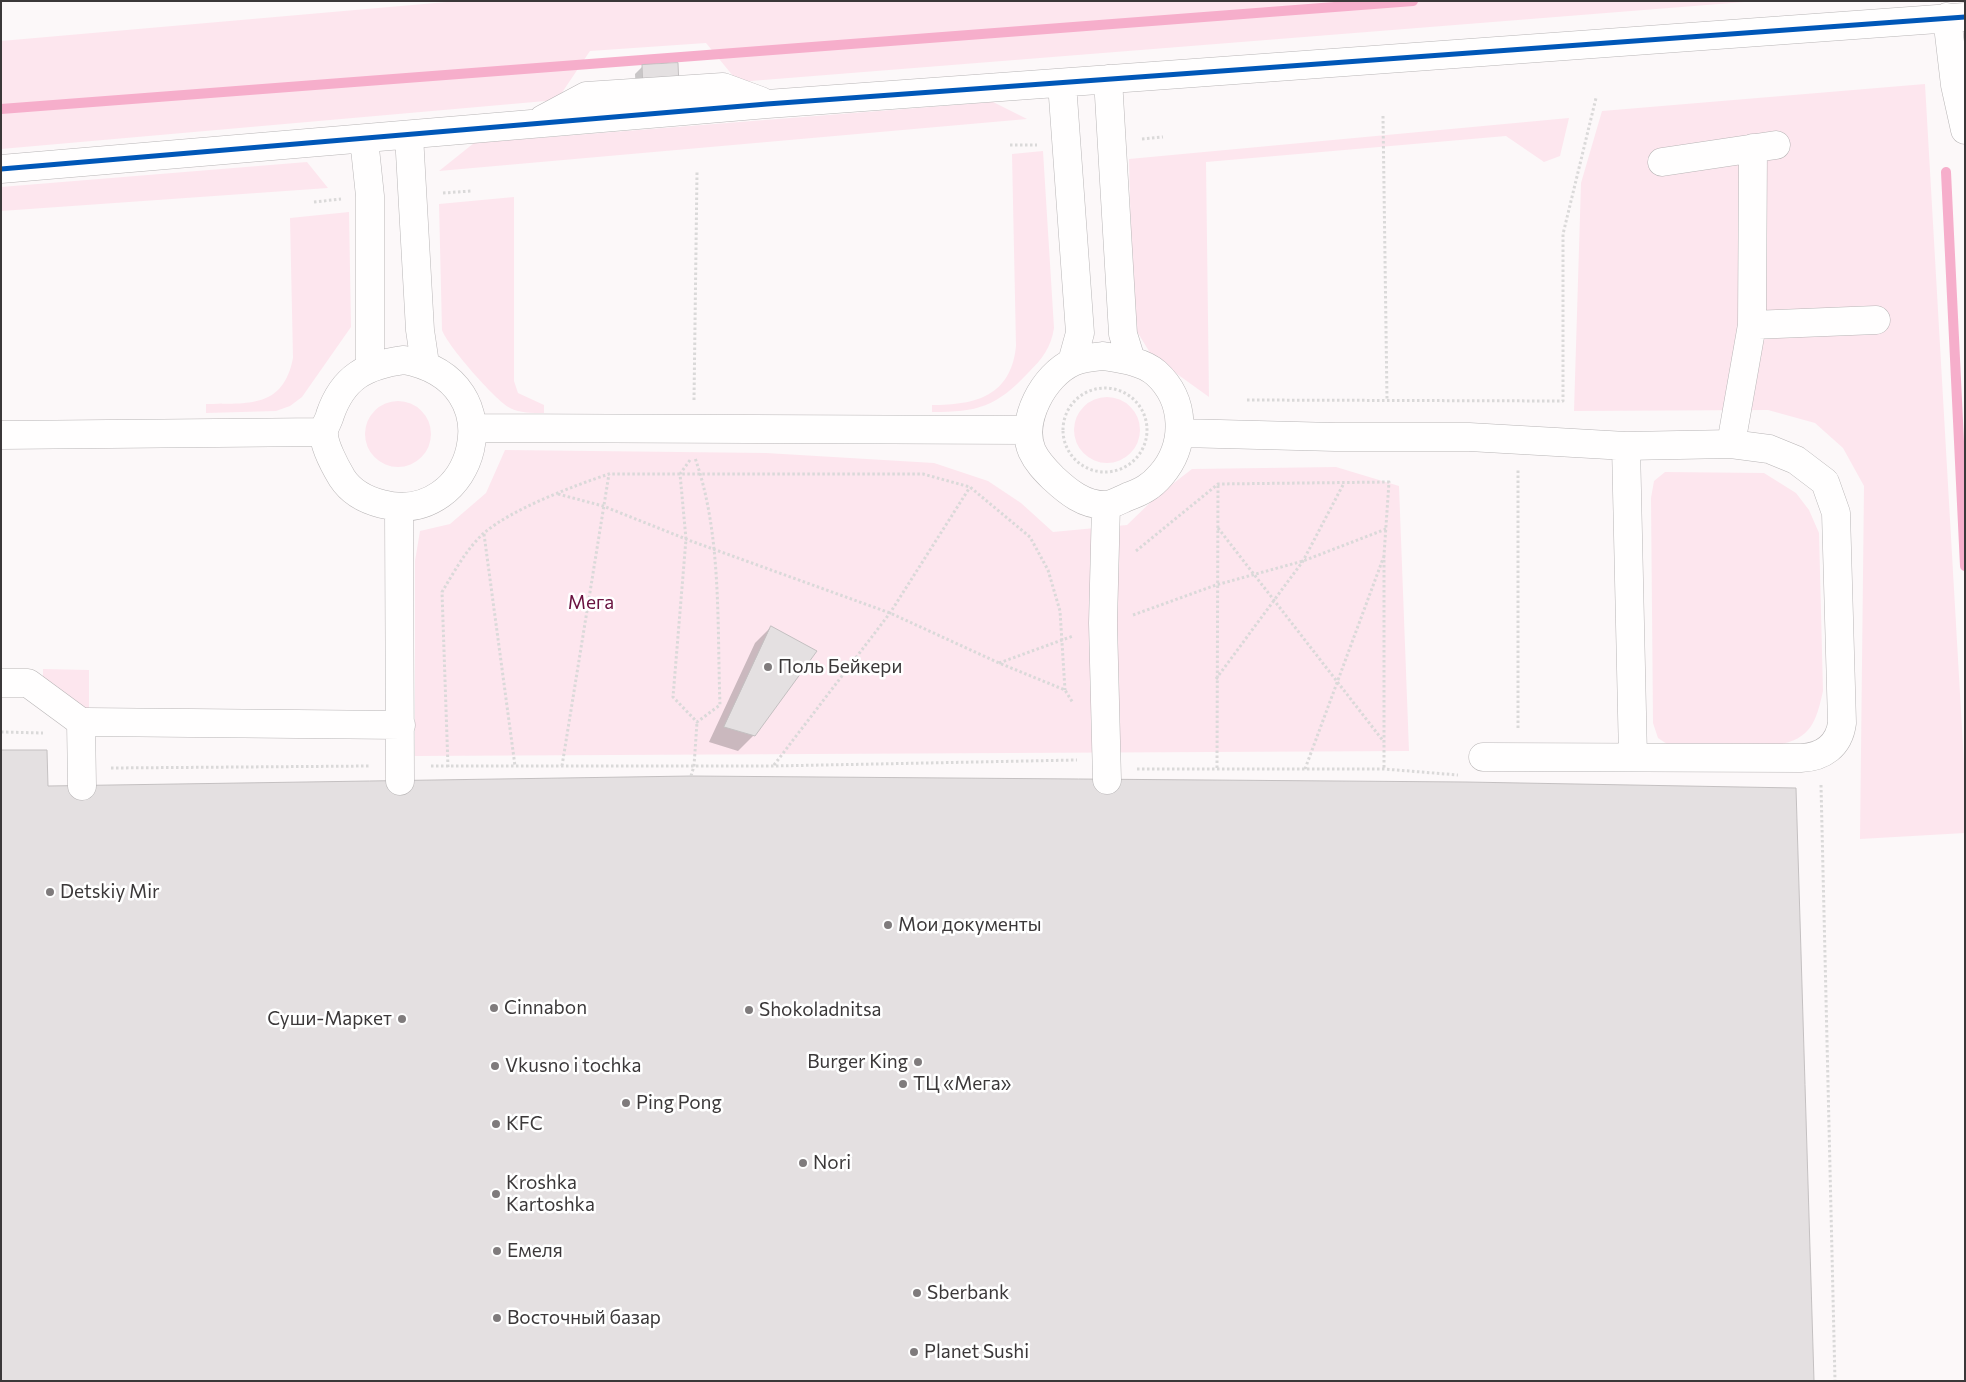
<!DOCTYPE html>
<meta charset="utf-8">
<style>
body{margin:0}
#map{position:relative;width:1966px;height:1382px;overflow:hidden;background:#fcf8f9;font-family:Commissioner,sans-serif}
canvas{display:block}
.frame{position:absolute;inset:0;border:2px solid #3b3839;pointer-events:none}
</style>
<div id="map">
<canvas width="1966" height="1382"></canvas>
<div class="frame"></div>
</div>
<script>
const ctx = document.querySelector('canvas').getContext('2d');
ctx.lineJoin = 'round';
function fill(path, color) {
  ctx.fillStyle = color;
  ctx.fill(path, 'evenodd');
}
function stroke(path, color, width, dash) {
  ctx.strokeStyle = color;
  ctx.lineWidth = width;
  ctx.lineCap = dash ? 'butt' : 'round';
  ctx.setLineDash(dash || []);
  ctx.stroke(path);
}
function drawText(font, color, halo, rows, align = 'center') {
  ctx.font = font + ' Commissioner,sans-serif';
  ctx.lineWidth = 5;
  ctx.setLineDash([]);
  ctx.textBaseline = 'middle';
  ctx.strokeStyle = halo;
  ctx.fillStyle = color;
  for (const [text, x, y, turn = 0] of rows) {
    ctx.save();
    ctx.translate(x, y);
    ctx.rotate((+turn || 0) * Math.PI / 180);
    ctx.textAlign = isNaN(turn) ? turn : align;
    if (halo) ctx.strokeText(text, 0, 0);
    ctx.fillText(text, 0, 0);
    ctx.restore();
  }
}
const green = new Path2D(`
 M458,1H1757L738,82L706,43L590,51L557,100L1,149V41Z
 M1925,84L1965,781V833L1860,839L1864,486L1843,448L1815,423L1768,410L1574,411L1581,183L1602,111Z
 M993,102L1027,119L439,171L474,143Z
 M1569,118L1560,156L1544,162L1506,136L1206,162L1209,397L1152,356L1133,325L1129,159Z
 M1043,151L1054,328C1051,348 1042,359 1028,373C996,407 978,412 932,412V405C976,405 1011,396 1016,346L1012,154Z
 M307,162L328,188L1,211V187Z
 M514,197V381L518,393L544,405V413C532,413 520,413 510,408C495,400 447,345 442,330L439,204Z
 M349,212L351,327L302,397L290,406L276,411L206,413V404C248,403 283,409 293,358L290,218Z
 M1074 430a33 33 0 1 1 66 0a33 33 0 1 1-66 0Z
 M365 434a33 33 0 1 1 66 0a33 33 0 1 1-66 0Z
 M505,450L766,453L934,463L988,481L1021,503L1053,532L1127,525L1157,496L1192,469L1336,467L1399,486L1409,751L415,756V561L420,531L450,524L486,493Z
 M1665,472L1764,473L1796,493L1809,510L1819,533L1823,691C1816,722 1811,739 1777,745L1670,746L1658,738L1653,723L1651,498L1654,481Z
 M43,669L89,670V710L75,708L43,681Z`);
const shadow = new Path2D(`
 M643,66L678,85L636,95L635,74Z
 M771,627L754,735L738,751L709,742L755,643Z`);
const stream = new Path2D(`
 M1,109L1413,1
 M1946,172L1965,566`);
const building = new Path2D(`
 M678,63L679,86L643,88L642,65Z
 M771,626L817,651L755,736L724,727Z
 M1,750H47L48,786L691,776L1466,782L1796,788L1814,1381H1Z`);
const path = new Path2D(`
 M1383,116L1387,400
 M1142,139L1163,137
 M1010,145H1037
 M443,193L471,191
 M314,202L341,199
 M1063 430a42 42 0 1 1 84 0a42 42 0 1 1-84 0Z
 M694,400L697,172
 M1247,400L1563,401V234L1596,98
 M690,460L680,474L686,539L673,697L697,722L720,705C717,626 722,534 695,458
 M558,494L603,506L691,541L890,613L999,663L1065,690L1073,703
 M1218,528L1384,742
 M484,534L515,766
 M1136,551L1218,484L1389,482L1384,555V769
 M1133,615L1216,585L1303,561L1386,529
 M999,663L1073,636
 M1216,679L1303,561L1344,483
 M1518,728V469
 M1,732L43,733
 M774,765L890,613L970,487
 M431,766H774L1077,760
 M562,766L609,474
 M448,767L442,592C454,572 467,548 484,533C512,509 573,486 609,474H923L970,487L1030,537L1048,570L1060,611L1065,690
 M111,768L370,766
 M1217,768L1218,484
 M1137,769H1384L1458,775
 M1305,769L1384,556
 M691,776L694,766L697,722
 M1821,785L1835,1381`);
const minor = new Path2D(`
 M1947,17L1955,85L1965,130
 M1108,79L1123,334L1131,360
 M1062,83L1080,333L1072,362
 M543,119L586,96L723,87L761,101
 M409,135L420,330L425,364
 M364,139L370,196V368
 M1662,162L1776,145
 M1,169L767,104L1965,17
 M1752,325L1876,320
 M1103,356C1121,359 1142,361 1156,373C1186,400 1187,445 1161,475C1151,487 1141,492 1127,497C1120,500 1112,505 1105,505C1084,505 1068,492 1053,478C1045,470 1037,462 1032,451C1019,421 1044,375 1073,362C1082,358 1093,357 1103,356Z
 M404,360C518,381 474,528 382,504C366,500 351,492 342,478C336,468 323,444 324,432C324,427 329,420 330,415C343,377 366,365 404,360Z
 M473,428L1028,430
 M1181,433L1335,437H1469L1626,446L1731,444L1769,449L1796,460L1825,482L1836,513L1842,723C1839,746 1823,757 1801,758L1483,757
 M1,435L324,432
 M1731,444L1752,325L1753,148
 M1626,446L1633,757
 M1106,505L1103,623L1107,780
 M399,507L400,781
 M1,683H28L81,722H86L401,725
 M81,722L82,786`);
const cycleway = new Path2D(`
 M1,169L767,104L1965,17`);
const markers = [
 [768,667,5,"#7f7b7c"],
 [50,892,5,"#7f7b7c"],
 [888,925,5,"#7f7b7c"],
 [494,1008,5,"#7f7b7c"],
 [749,1010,5,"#7f7b7c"],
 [402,1019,5,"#7f7b7c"],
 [918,1062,5,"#7f7b7c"],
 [495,1066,5,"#7f7b7c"],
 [903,1084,5,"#7f7b7c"],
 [626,1103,5,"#7f7b7c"],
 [496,1124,5,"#7f7b7c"],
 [803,1163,5,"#7f7b7c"],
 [496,1194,5,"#7f7b7c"],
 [497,1251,5,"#7f7b7c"],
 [917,1293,5,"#7f7b7c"],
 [497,1318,5,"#7f7b7c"],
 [914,1352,5,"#7f7b7c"]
];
const parkNames = [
 ["Мега",591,603]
];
const poiNames = [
 ["Поль Бейкери",778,667],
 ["Detskiy Mir",60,892],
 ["Мои документы",898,925],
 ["Cinnabon",504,1008],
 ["Shokoladnitsa",759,1010],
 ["Суши-Маркет",392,1019,"right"],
 ["Burger King",908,1062,"right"],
 ["Vkusno i tochka",505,1066],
 ["ТЦ «Мега»",913,1084],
 ["Ping Pong",636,1103],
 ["KFC",506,1124],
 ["Nori",813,1163],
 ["Kroshka",506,1183],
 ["Kartoshka",506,1205],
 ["Емеля",507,1251],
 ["Sberbank",927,1293],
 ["Восточный базар",507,1318],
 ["Planet Sushi",924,1352]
];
fill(green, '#fde6ee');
fill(shadow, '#0003');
stroke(stream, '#f6aecb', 10);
fill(building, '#e4e0e1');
stroke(building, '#c4c0c1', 1);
stroke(minor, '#b8b5b6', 29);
stroke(path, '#dad9d9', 3, [2.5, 2.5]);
stroke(minor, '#fffefe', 28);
stroke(cycleway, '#0057b8', 5);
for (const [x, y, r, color] of markers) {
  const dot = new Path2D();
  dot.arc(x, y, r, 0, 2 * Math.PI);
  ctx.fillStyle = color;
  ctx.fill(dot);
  stroke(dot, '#fff', 2);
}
drawText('19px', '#69113f', '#fff', parkNames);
drawText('19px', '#3b3839', '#fff', poiNames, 'left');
</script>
